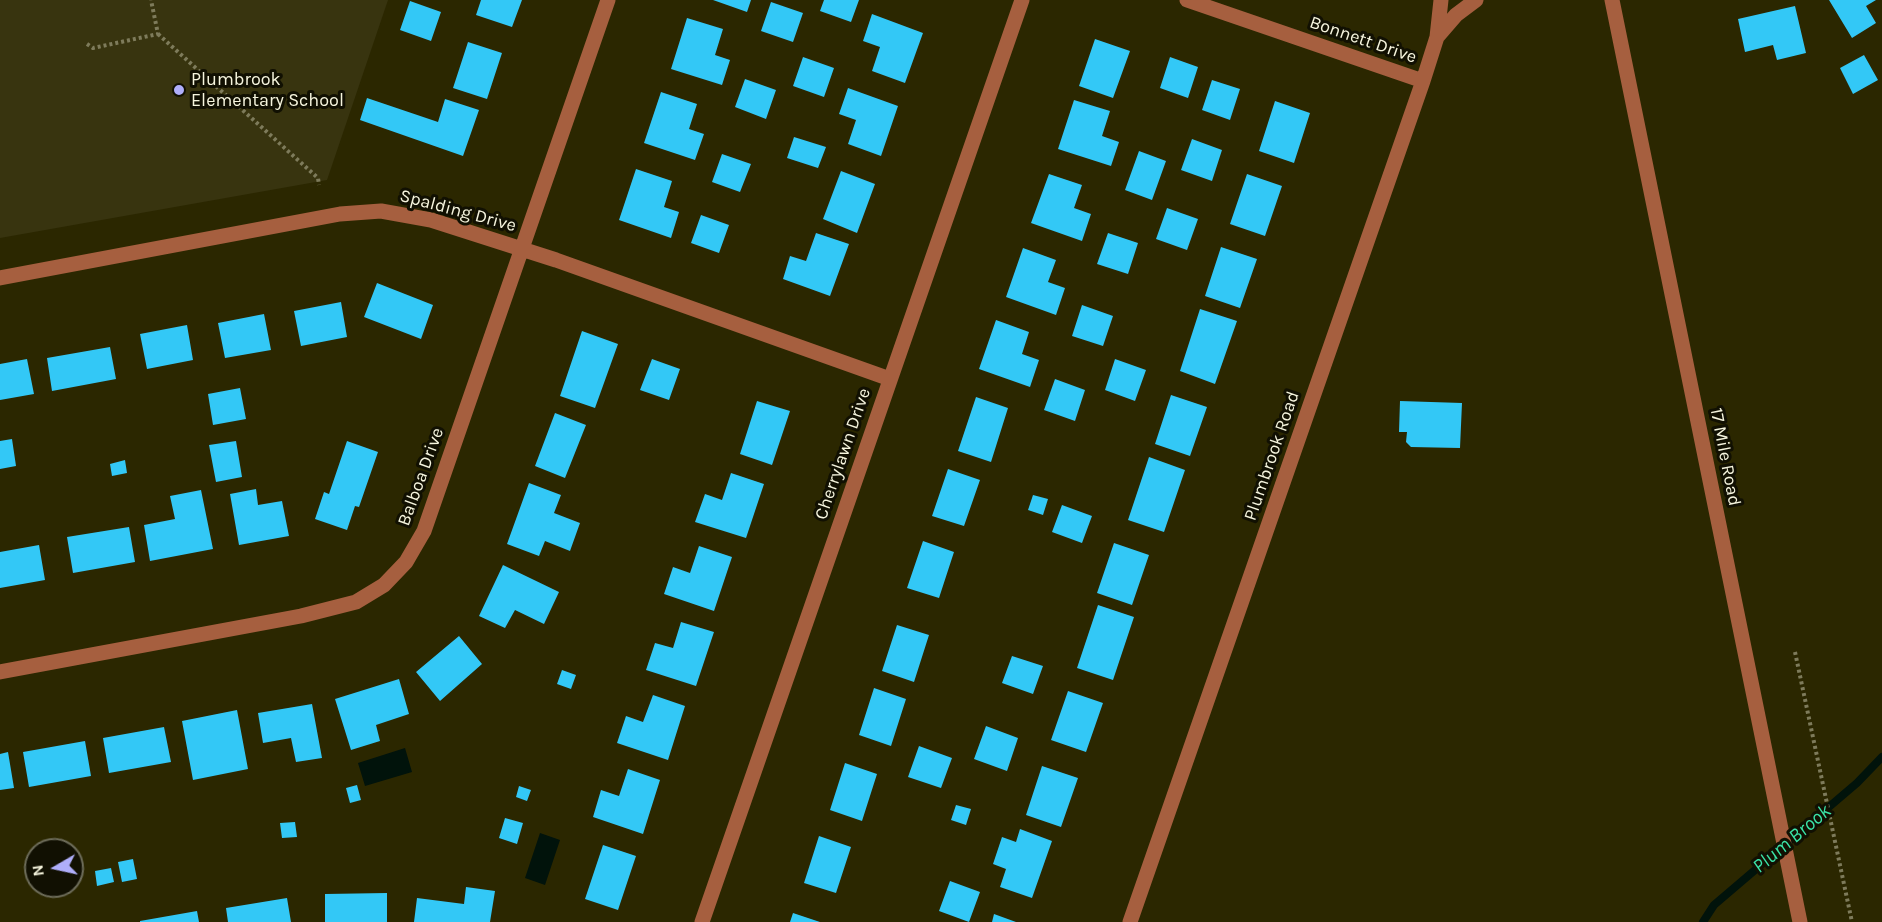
<!DOCTYPE html>
<style>
body{margin:0}
#map{position:relative;width:1882px;height:922px;overflow:hidden;background:#2b2700;font-family:Karla,sans-serif}
canvas{display:block}
.north{position:absolute;left:24px;top:838px;width:60px;height:60px;box-sizing:border-box;background:#111002;border:2px solid #6d6c5a;border-radius:50%;rotate:261deg;font-size:16px;font-weight:700;line-height:24px;text-align:center;color:#f6f5de}
.north::after{content:'';display:block;margin:auto;width:21px;height:27px;background:#afaefa;clip-path:polygon(50% 0,100% 100%,50% 72%,0 100%)}
</style>
<div id="map">
<canvas width="1882" height="922"></canvas>
<div class="north">N</div>
</div>
<script>
const ctx = document.querySelector('canvas').getContext('2d');
ctx.lineJoin = 'round';
function fill(path, color) {
  ctx.fillStyle = color;
  ctx.fill(path, 'evenodd');
}
function stroke(path, color, width, dash) {
  ctx.strokeStyle = color;
  ctx.lineWidth = width;
  ctx.lineCap = dash ? 'butt' : 'round';
  ctx.setLineDash(dash || []);
  ctx.stroke(path);
}
function drawText(font, color, halo, rows, align = 'center') {
  ctx.font = font + ' Karla,sans-serif';
  ctx.lineWidth = 6;
  ctx.setLineDash([]);
  ctx.textBaseline = 'middle';
  ctx.strokeStyle = halo;
  ctx.fillStyle = color;
  for (const [text, x, y, turn = 0] of rows) {
    ctx.save();
    ctx.translate(x, y);
    ctx.rotate((+turn || 0) * Math.PI / 180);
    ctx.textAlign = isNaN(turn) ? turn : align;
    if (halo) ctx.strokeText(text, 0, 0);
    ctx.fillText(text, 0, 0);
    ctx.restore();
  }
}
const built = new Path2D(`
 M0,0H388L327,180L0,238Z`);
const water = new Path2D(`
 M405,748L412,772L365,786L358,763Z
 M540,833L560,840L545,885L525,878Z`);
const stream = new Path2D(`
 M1703,922L1714,905L1857,783L1882,757`);
const building = new Path2D(`
 M481,0H522L512,27L476,15Z
 M713,0H751L747,12Z
 M824,0H859L851,22L820,11Z
 M1829,0H1876L1866,6L1876,23L1852,38Z
 M410,1L441,12L431,41L400,30Z
 M771,2L803,13L793,42L761,31Z
 M1795,6L1806,53L1777,60L1773,45L1745,52L1738,19Z
 M872,14L923,33L905,83L872,71L880,47L863,41Z
 M687,18L723,29L715,55L730,60L722,85L671,69Z
 M1095,39L1130,51L1113,98L1079,86Z
 M468,42L502,53L487,99L453,88Z
 M1864,55L1878,80L1853,94L1840,68Z
 M803,57L834,68L824,97L793,86Z
 M1170,57L1198,67L1188,98L1160,88Z
 M745,79L776,90L766,119L735,107Z
 M1212,80L1240,89L1230,120L1202,110Z
 M848,88L898,106L881,156L848,144L856,120L839,114Z
 M661,92L697,104L689,129L704,134L695,160L644,143Z
 M367,98L438,122L445,99L479,110L463,156L360,120Z
 M1074,100L1110,111L1102,136L1119,142L1111,166L1058,149Z
 M1275,101L1310,113L1294,163L1259,151Z
 M794,137L826,147L818,168L787,158Z
 M1192,139L1222,150L1212,181L1181,170Z
 M1139,151L1166,161L1152,200L1125,190Z
 M722,154L751,164L740,192L712,182Z
 M636,169L672,181L664,207L679,212L671,238L619,220Z
 M841,171L875,184L857,233L823,219Z
 M1049,174L1082,185L1074,208L1091,214L1082,241L1031,223Z
 M1247,174L1282,186L1265,236L1230,224Z
 M1167,208L1198,219L1187,250L1156,239Z
 M701,215L729,225L719,253L691,243Z
 M816,233L849,244L830,296L783,279L790,256L806,261Z
 M1108,233L1138,243L1128,274L1097,264Z
 M1221,247L1257,259L1240,308L1205,296Z
 M1023,248L1056,260L1048,282L1065,288L1056,315L1006,297Z
 M377,283L433,305L421,339L364,317Z
 M341,302L347,337L301,346L294,311Z
 M1082,305L1113,316L1103,346L1072,336Z
 M1200,309L1237,321L1215,384L1180,371Z
 M264,314L271,350L225,358L218,323Z
 M996,320L1029,332L1022,354L1039,360L1030,387L979,369Z
 M187,325L193,360L147,369L140,334Z
 M582,331L618,344L595,408L560,396Z
 M110,347L116,379L52,391L47,358Z
 M27,359L34,394L0,400V364Z
 M652,359L680,369L669,400L640,390Z
 M1115,359L1146,370L1135,401L1105,390Z
 M1055,379L1085,390L1075,421L1044,410Z
 M240,388L246,419L213,425L208,394Z
 M1171,395L1207,407L1190,456L1155,444Z
 M976,397L1008,408L991,462L958,451Z
 M757,401L790,411L772,465L740,454Z
 M1400,401L1462,403L1460,448L1411,447L1406,442L1407,432H1399Z
 M555,413L586,425L565,478L535,466Z
 M12,439L16,466L0,469V441Z
 M236,441L242,477L216,482L209,445Z
 M347,441L378,452L359,507L355,506L347,530L315,519L324,492L329,494Z
 M1149,457L1185,470L1164,532L1128,520Z
 M125,460L127,473L112,476L110,464Z
 M948,469L980,480L964,526L932,516Z
 M731,473L764,484L746,538L695,522L705,494L722,500Z
 M529,483L561,495L554,513L580,523L570,551L545,541L539,556L507,544Z
 M256,489L258,505L282,501L289,536L239,545L230,494Z
 M201,490L213,549L150,561L144,525L175,519L170,496Z
 M1033,495L1048,499L1043,515L1028,510Z
 M1062,505L1092,516L1082,543L1052,532Z
 M129,527L135,562L73,573L67,537Z
 M923,541L954,552L939,598L907,588Z
 M1114,543L1149,555L1132,605L1097,593Z
 M39,545L45,580L0,588V552Z
 M699,546L732,557L714,611L664,594L673,567L690,573Z
 M503,565L559,592L544,624L515,610L505,628L479,616Z
 M1098,605L1134,617L1113,680L1077,668Z
 M681,622L714,632L696,686L646,670L655,643L673,648Z
 M897,625L929,635L914,682L882,671Z
 M459,636L482,664L440,701L416,672Z
 M1012,656L1043,666L1033,694L1002,683Z
 M562,670L576,675L571,689L557,684Z
 M399,679L409,714L376,725L380,741L351,750L335,699Z
 M874,688L906,699L891,746L859,735Z
 M1068,691L1103,703L1086,752L1051,740Z
 M653,695L685,706L668,760L617,743L626,716L643,722Z
 M312,704L322,758L296,762L291,738L263,743L258,713Z
 M237,710L248,769L193,780L182,721Z
 M986,726L1018,738L1007,771L974,759Z
 M164,727L171,762L109,773L103,738Z
 M85,741L91,776L29,787L23,752Z
 M919,746L952,758L941,788L908,777Z
 M8,752L14,788L0,790V754Z
 M845,763L877,774L862,821L830,810Z
 M1042,766L1078,778L1061,827L1026,815Z
 M628,769L660,780L643,834L593,817L601,790L619,796Z
 M357,785L361,800L350,803L346,788Z
 M519,786L531,790L527,801L516,797Z
 M956,805L971,809L966,825L951,820Z
 M505,818L523,823L517,844L499,838Z
 M295,822L297,837L282,838L280,823Z
 M1020,829L1052,841L1032,898L1000,887L1006,869L993,864L1002,837L1016,842Z
 M819,836L851,847L836,893L804,883Z
 M603,845L636,856L618,910L585,899Z
 M133,859L137,879L122,882L118,862Z
 M111,868L114,882L97,886L95,871Z
 M950,881L980,892L969,922L939,911Z
 M466,887L495,891L490,922H414L417,898L464,904Z
 M387,893V922H325V894Z
 M287,898L291,922H228L226,908Z
 M197,911L199,922H140V921Z
 M793,913L820,922H790Z
 M994,914L1016,922H992Z`);
const path = new Path2D(`
 M158,34L318,178L319,185
 M87,44L93,48L158,34L151,0
 M1795,652L1852,922`);
const minor = new Path2D(`
 M1187,0L1423,81
 M1612,0L1800,922
 M1437,37L1456,15L1476,0
 M0,278L340,214L381,211L431,220L556,260L890,379
 M0,672L301,616L356,602L384,585L406,562L424,531L608,0
 M702,922L1022,0
 M1130,922L1423,81L1437,37L1441,0`);
const markers = [
 [179,90,6,"#afaefa"]
];
const streetNames = [
 ["Bonnett Drive",1363,40,19],
 ["Spalding Drive",458,211,15],
 ["Cherrylawn Drive",843,454,-71],
 ["Plumbrook Road",1272,456,-71],
 ["17 Mile Road",1725,457,79],
 ["Balboa Drive",421,477,-70]
];
const poiNames = [
 ["Plumbrook",191,80],
 ["Elementary School",191,101]
];
const waterNames = [
 ["Plum Brook",1792,839,-40]
];
fill(built, '#38340f');
fill(water, '#01130b');
stroke(stream, '#01130b', 8);
fill(building, '#33c8f6');
stroke(path, '#7e7b5b', 4, [3, 3]);
stroke(minor, '#a65f3f', 15);
for (const [x, y, r, color] of markers) {
  const dot = new Path2D();
  dot.arc(x, y, r, 0, 2 * Math.PI);
  ctx.fillStyle = color;
  ctx.fill(dot);
  stroke(dot, '#111002', 2);
}
drawText('18px', '#f6f5de', '#111002', streetNames);
drawText('18px', '#f6f5de', '#111002', poiNames, 'left');
drawText('italic 20px', '#3be3a8', '#111002', waterNames);
</script>
